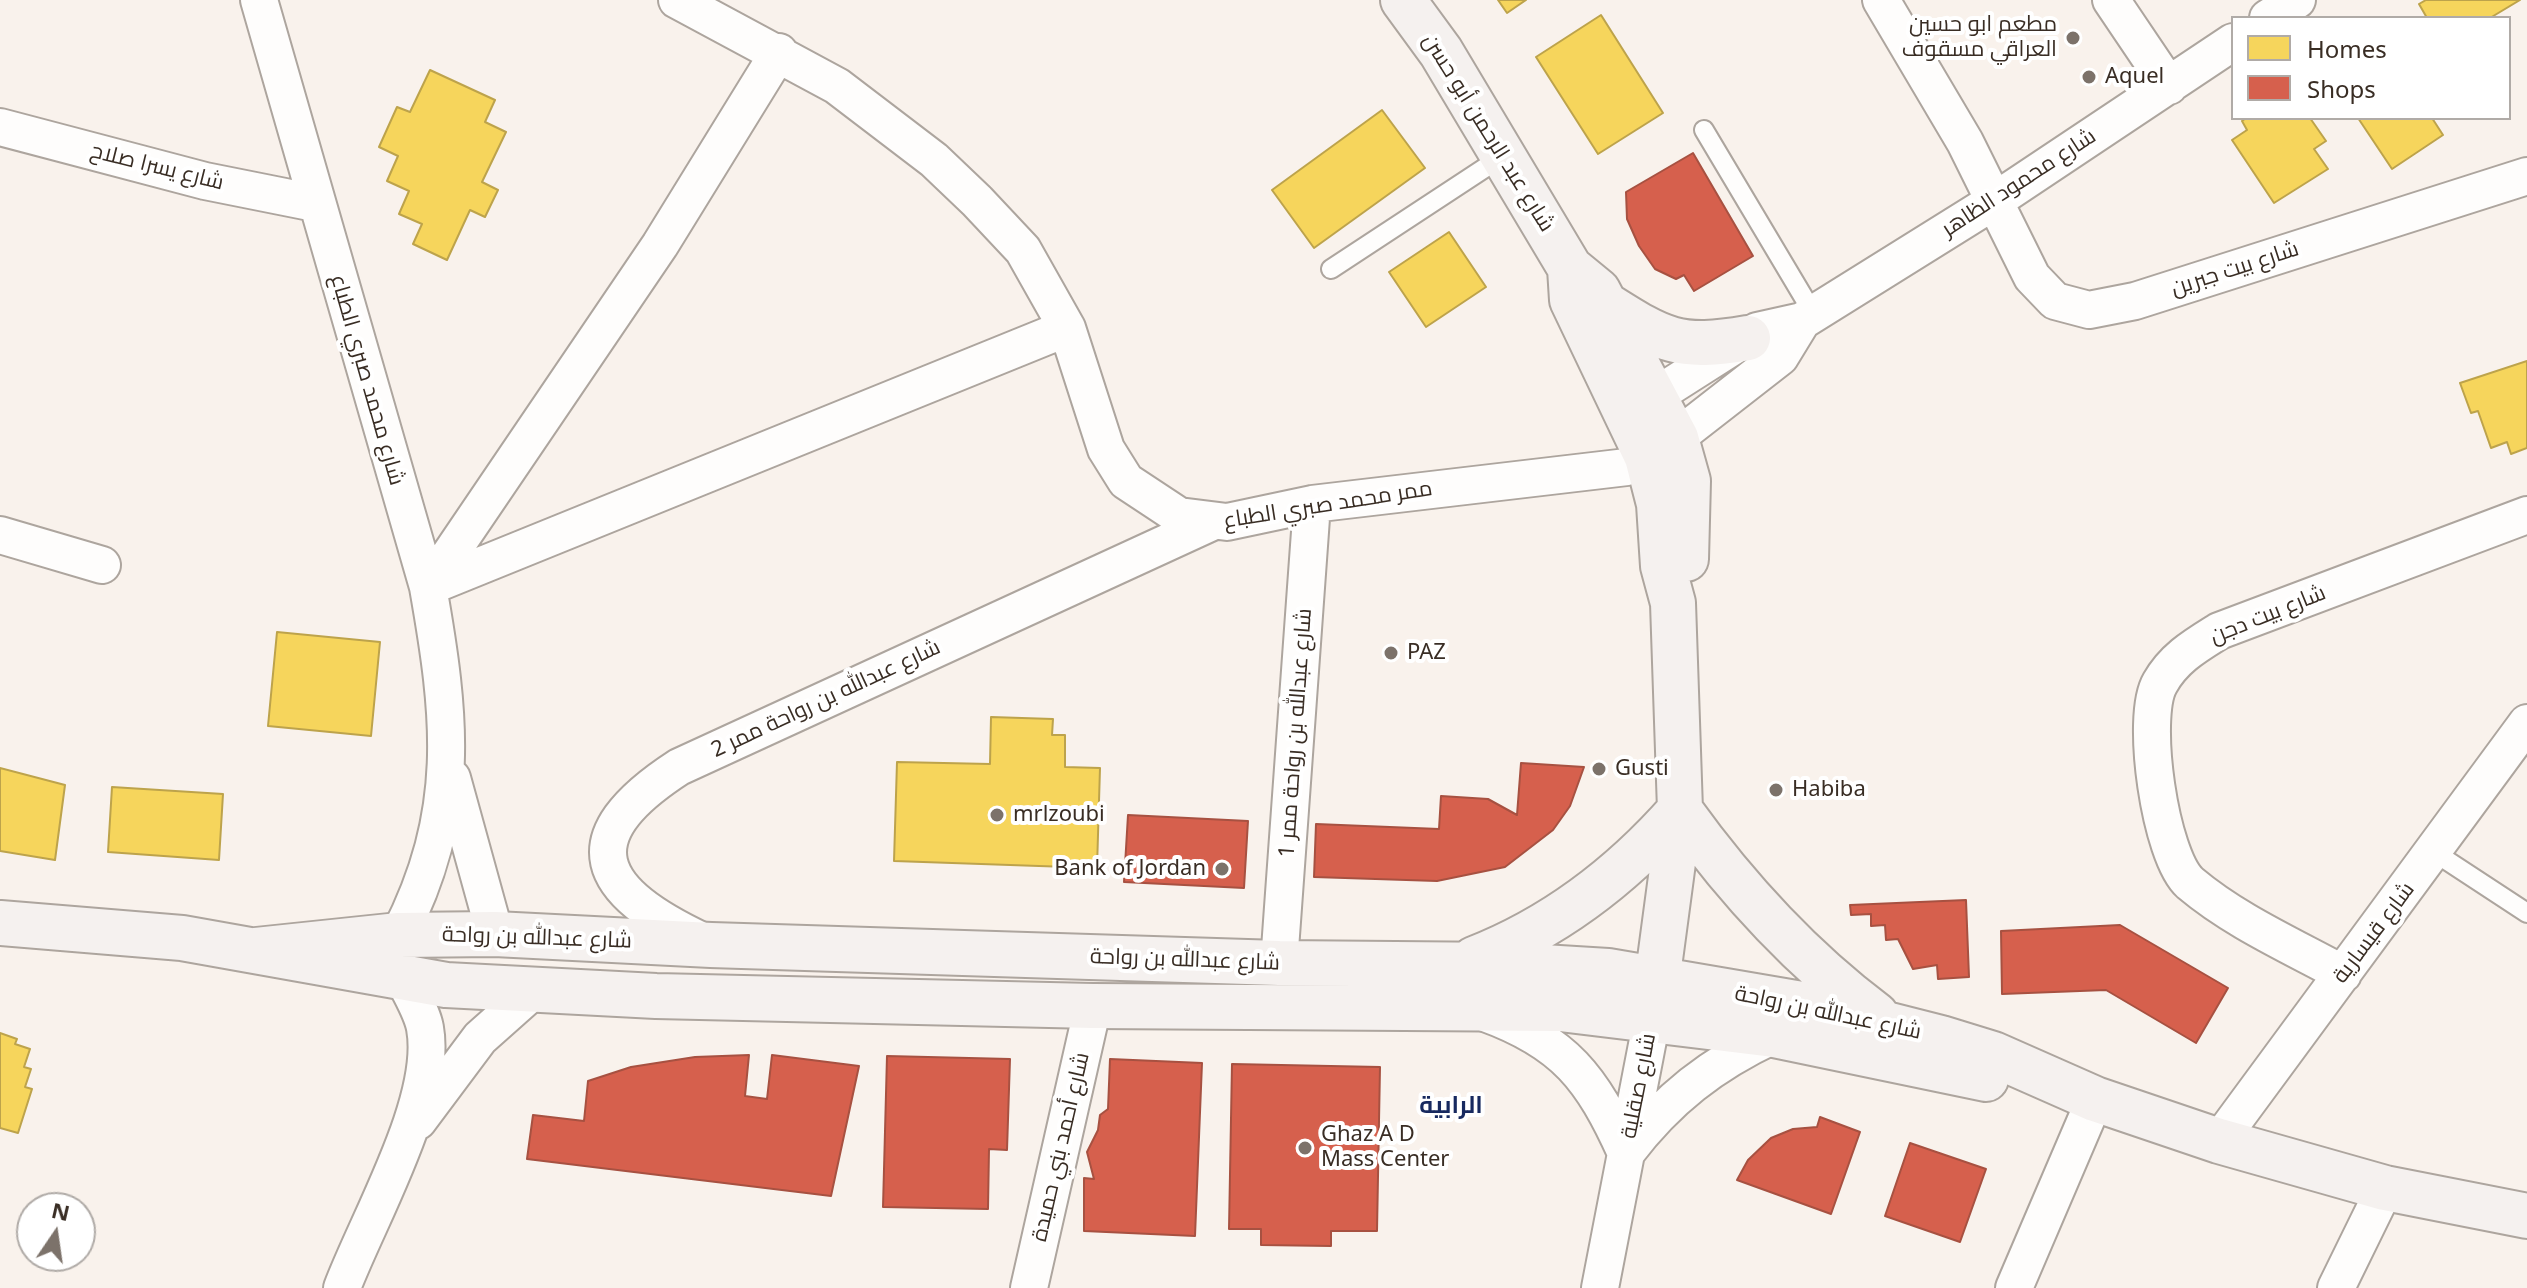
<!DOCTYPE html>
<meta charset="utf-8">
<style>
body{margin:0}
#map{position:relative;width:2527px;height:1288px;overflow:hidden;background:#f9f2ec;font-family:"Noto Sans",sans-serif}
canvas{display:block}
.legend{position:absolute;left:2231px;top:16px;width:280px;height:104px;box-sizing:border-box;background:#fff;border:2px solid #b0aba7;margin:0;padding:10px 14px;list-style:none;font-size:24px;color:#392d24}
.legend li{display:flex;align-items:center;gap:16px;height:40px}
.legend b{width:40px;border:2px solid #b0aba7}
.north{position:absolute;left:16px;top:1192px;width:80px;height:80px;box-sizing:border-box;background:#fff;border:2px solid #b0aba7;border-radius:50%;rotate:13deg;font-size:22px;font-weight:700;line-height:32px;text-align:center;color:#392d24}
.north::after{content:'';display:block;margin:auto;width:28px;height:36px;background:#7c726a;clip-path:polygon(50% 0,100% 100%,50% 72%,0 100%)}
</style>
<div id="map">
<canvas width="2527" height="1288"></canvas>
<ul class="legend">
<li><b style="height:22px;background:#f6d55c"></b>Homes</li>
<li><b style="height:22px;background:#d6604d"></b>Shops</li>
</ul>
<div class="north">N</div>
</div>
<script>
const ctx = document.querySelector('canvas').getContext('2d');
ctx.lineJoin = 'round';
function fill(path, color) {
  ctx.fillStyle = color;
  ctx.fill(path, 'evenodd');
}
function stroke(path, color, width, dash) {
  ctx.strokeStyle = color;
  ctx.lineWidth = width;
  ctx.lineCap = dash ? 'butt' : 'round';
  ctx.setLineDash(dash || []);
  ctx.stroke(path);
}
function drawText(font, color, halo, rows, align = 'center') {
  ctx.font = font + ' "Noto Sans",Cairo,sans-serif';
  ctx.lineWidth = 8;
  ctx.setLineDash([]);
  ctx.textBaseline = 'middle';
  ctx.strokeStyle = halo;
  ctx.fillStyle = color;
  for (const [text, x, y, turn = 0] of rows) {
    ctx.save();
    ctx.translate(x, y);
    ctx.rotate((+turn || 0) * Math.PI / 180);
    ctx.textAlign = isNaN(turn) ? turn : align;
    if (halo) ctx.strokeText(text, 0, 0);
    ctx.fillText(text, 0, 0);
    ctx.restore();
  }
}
const homes = new Path2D(`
 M1498,0H1526L1507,13Z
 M2426,0H2520L2490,18H2427L2419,4Z
 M1601,15L1663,113L1598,154L1536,57Z
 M430,70L495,100L485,122L506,132L482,182L498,190L485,217L470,210L447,260L413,244L422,224L399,214L409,191L387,181L398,156L379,147L397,107L410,112Z
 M1382,110L1425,168L1314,248L1272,190Z
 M2246,118H2310L2326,141L2314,149L2328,169L2274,203L2232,140L2247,130L2242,121Z
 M2358,118H2432L2443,135L2392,169Z
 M1449,232L1486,287L1426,327L1389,272Z
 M2527,361V448L2511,454L2507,442L2491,448L2478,411L2471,413L2460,383Z
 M277,632L380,642L371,736L268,726Z
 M991,717L1053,719L1052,735H1065V767L1100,768L1097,868L894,861L897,762L990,764Z
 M0,768L65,785L55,860L0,851Z
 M112,787L223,794L219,860L108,852Z
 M0,1033L17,1039L15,1044L30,1049L24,1067L31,1069L25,1087L32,1089L18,1133L0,1128Z`);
const shops = new Path2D(`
 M1693,153L1753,256L1694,291L1684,275L1676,279L1655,269L1639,246L1627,219L1626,192Z
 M1521,763L1584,767L1570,806L1553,830L1505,867L1437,881L1314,877L1316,824L1439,829L1441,796L1488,799L1517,815Z
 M1128,815L1248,821L1244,888L1124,882Z
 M1966,900L1969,977L1938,979L1937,965L1913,969L1898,939L1886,940L1885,925L1871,926V914L1851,915L1850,905Z
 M2120,925L2228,988L2196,1043L2106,990L2002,994L2001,931Z
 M749,1055L745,1096L767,1099L772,1055L859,1066L831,1196L527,1159L533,1115L584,1121L588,1081L631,1067L695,1057Z
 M887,1056L1010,1059L1007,1150L989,1149L988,1209L883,1207Z
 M1110,1059L1202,1063L1195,1236L1084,1231V1178L1094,1179L1087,1152L1098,1130L1100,1115L1108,1109Z
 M1232,1064L1380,1067L1377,1231H1331V1246L1261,1245V1229H1229Z
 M1820,1117L1860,1132L1831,1214L1737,1180L1748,1160L1771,1138L1793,1129L1817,1127Z
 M1910,1143L1986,1169L1960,1242L1885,1216Z`);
const lane = new Path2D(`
 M1704,130L1813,313
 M1331,269L1503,156
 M2434,852L2527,913`);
const street = new Path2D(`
 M259,0L428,587C451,717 462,812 399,935
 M677,0L837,86L934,160L977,201L1023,250L1067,328L1106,449L1126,481L1179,516L1227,522L1312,504L1627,467L1676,438L1780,357L1802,321
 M1881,0L1965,142L2032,277L2055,301L2089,310L2135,301L2527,176
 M2111,0L2169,86
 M2268,18L2297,0
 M0,127L205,181L315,203
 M1633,410L1757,331L1802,321L1996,200L2233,42
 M0,535L102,565
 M428,587L1067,328
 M428,587L660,245L779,52
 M452,778L495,934
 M702,941C596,891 568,839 679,767L1212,522
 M1279,963L1312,504
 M2343,974C2292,946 2235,921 2190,883C2160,856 2140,717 2160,683C2174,658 2195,646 2219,631L2527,515
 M1485,1013C1565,1042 1592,1078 1626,1153C1667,1099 1712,1064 1774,1035
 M418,1121L480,1038L534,990
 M2219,1141L2527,723
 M342,1288C368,1219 438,1100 425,1028C422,1011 410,993 403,977
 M1029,1288L1093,1006
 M1600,1288L1652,1019
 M2014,1288L2095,1099
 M2336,1288L2385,1188`);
const secondary = new Path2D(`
 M1403,0L1441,52L1570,268L1598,291L1676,438L1688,481L1686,559
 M1570,268L1572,300L1647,457L1659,504L1663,566L1673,603L1680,810L1654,1004
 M1605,304C1663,341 1679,350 1748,338
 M0,923L182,938L446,985L656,996L1093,1006L1560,1009L1774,1035L1986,1079
 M256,950L399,935L495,934L711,945L1279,963L1510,965L1608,971L1819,1007L1941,1038L1993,1054L2095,1099L2219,1141L2385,1188L2527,1216
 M1474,959C1556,927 1622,876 1680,810C1736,888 1799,957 1876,1015`);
const markers = [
 [2073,38,8,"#7c726a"],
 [2089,77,8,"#7c726a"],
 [1391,653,8,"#7c726a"],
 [1599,769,8,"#7c726a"],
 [1776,790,8,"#7c726a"],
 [997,815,8,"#7c726a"],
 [1222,869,8,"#7c726a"],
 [1305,1148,8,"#7c726a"]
];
const poiNames = [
 ["مطعم ابو حسين",2057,25,"right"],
 ["العراقي مسقوف",2057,50,"right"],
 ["Aquel",2105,77],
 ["PAZ",1407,653],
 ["Gusti",1615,769],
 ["Habiba",1792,790],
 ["mrlzoubi",1013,815],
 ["Bank of Jordan",1206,869,"right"],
 ["Ghaz A D",1321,1135],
 ["Mass Center",1321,1160]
];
const streetNames = [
 ["شارع عبد الرحمن أبو حسن",1488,133,58],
 ["شارع يسرا صلاح",157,167,14],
 ["شارع محمود الظاهر",2019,183,-33],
 ["شارع بيت جبرين",2235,269,-18],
 ["شارع محمد صبري الطباع",367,380,74],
 ["ممر محمد صبري الطباع",1328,505,-9],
 ["شارع بيت دجن",2268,615,-22],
 ["شارع عبدالله بن رواحة ممر 2",826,699,-25],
 ["شارع عبدالله بن رواحة ممر 1",1296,733,-86],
 ["شارع قيسارية",2374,933,-53],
 ["شارع عبدالله بن رواحة",537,938,2],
 ["شارع عبدالله بن رواحة",1185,960,2],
 ["شارع عبدالله بن رواحة",1828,1013,12],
 ["شارع صقلية",1639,1086,-79],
 ["شارع أحمد بني حميدة",1061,1147,-77]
];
const neighbourhoodNames = [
 ["الرابية",1451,1106]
];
fill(homes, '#f6d55c');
stroke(homes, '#bda34b', 2);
fill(shops, '#d6604d');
stroke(shops, '#a75141', 2);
stroke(lane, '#ada59e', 22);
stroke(street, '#ada59e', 40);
stroke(secondary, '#ada59e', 48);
stroke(lane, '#fefdfc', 18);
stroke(street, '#fefdfc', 36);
stroke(secondary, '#f5f1ef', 44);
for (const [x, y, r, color] of markers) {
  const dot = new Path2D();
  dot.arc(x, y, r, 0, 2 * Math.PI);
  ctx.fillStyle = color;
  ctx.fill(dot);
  stroke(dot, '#fff', 3);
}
drawText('22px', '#392d24', '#fff', poiNames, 'left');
drawText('22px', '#392d24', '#fff', streetNames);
drawText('bold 24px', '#17295f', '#fff', neighbourhoodNames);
</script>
